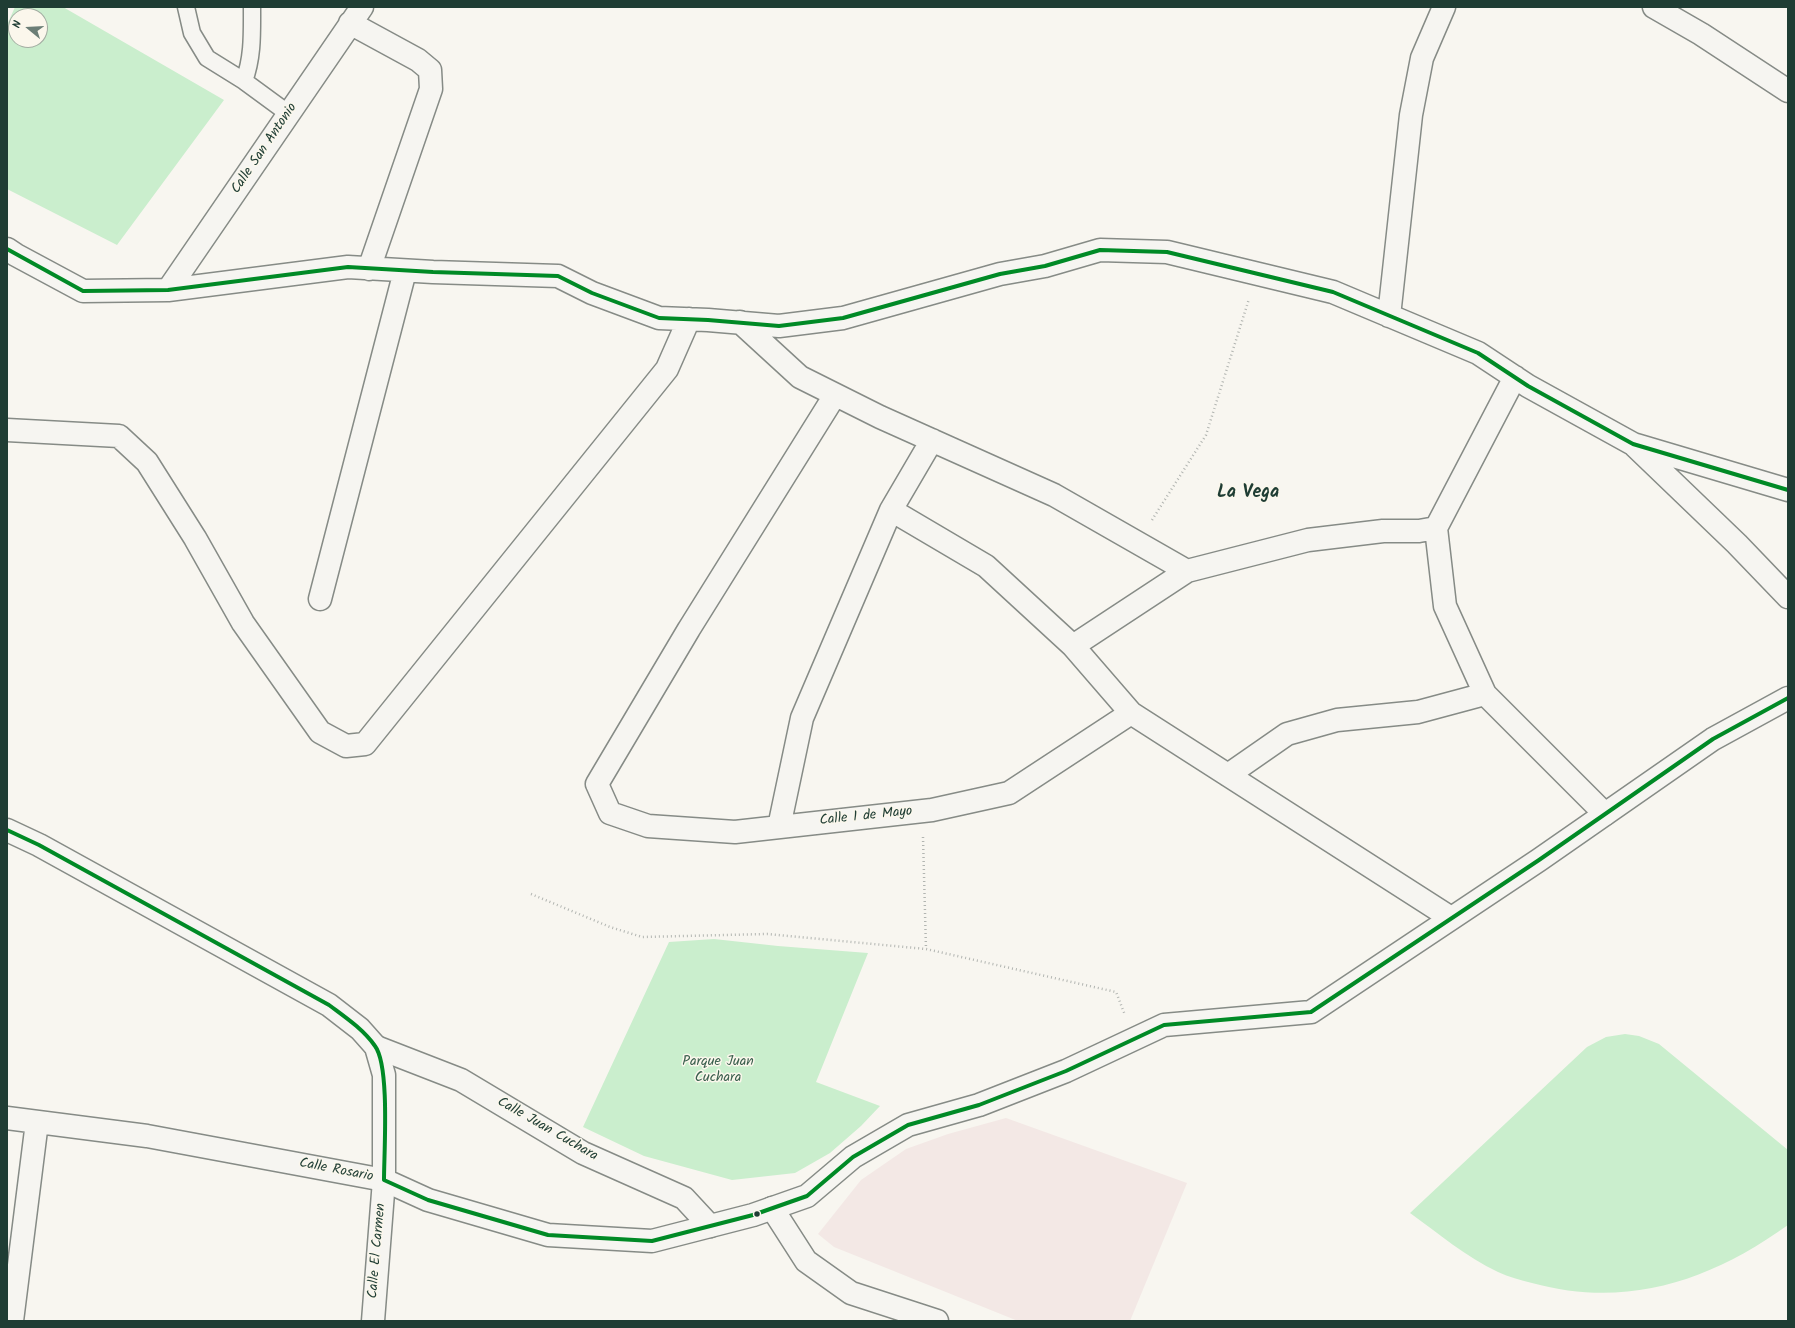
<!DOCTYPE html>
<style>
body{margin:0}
#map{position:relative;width:1795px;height:1328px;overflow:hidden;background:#f8f6f0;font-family:Kalam,sans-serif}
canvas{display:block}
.frame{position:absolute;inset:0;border:8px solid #1f3d34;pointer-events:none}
.north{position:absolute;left:8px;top:8px;width:40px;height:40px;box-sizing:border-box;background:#fbf7ec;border:1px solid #a3ada2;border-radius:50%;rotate:288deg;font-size:11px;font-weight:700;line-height:16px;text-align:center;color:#1f3d34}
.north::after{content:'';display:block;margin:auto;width:14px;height:18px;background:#6b7e76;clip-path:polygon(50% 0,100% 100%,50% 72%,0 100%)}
</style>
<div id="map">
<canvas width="1795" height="1328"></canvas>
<div class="frame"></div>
<div class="north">N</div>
</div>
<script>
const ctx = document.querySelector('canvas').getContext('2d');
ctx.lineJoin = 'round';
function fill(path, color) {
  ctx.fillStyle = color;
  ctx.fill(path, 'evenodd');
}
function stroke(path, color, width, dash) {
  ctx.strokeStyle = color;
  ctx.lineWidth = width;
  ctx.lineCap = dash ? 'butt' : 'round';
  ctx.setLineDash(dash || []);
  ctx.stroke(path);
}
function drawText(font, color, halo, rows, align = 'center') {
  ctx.font = font + ' Kalam,sans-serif';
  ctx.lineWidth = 3;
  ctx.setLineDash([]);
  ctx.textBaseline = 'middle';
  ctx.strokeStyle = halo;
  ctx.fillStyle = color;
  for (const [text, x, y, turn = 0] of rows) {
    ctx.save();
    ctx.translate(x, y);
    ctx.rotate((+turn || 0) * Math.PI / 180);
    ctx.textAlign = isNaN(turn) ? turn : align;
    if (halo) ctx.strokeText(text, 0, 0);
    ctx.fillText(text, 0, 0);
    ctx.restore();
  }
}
const built = new Path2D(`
 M1006,1118L1187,1183L1130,1321H1018L834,1247L818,1234L861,1180L906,1149L948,1134Z`);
const green = new Path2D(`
 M15,7H63L224,100L117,245L7,189V25ZM16,16H40V40H16Z
 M714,939L778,946L868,953L816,1082L880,1106L861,1126L830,1153L795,1173L732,1180L644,1156L583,1127L669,942Z
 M1625,1034L1639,1036L1659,1044L1788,1150V1225C1710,1281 1627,1309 1532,1283C1520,1280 1509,1277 1498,1272C1466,1257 1438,1233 1410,1213L1587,1047L1606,1037Z`);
const path = new Path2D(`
 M1152,520L1206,435L1249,299
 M923,837L926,949
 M531,894L610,927L642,937L767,934L926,949L1116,992L1125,1015`);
const service = new Path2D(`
 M186,7L192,33L207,58L244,81L289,114
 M244,81C253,57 252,33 252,7`);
const minor = new Path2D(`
 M1654,7L1701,34L1788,91
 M350,23L418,60L430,70L431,89L369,269
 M7,249L16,255L83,291L168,290L348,267L433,272L558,276L592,293L659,318L708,320L779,326L843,318L1000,274L1045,266L1100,250L1167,252L1333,292L1478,353L1528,386L1633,444L1788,490
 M168,290L362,7
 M1389,316L1411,115L1422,58L1444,7
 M740,322L800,377L880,417L1054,495L1187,571
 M835,395L689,629L597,784L610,813L648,826L735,832L932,810L1009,793L1131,713
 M7,430L119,436L147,462L195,538L243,623L320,732L346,746L365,744L667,369L689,319
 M1635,446L1737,544L1788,597
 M891,510L986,566L1073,646L1131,713L1451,918
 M1436,528L1445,606L1485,694L1605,814
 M320,599L405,271
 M1073,646L1187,571L1308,540L1383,531H1419L1436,528L1515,377
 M1228,775L1287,734L1337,720L1418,712L1485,694
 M779,827L802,718L891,510L932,440
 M376,1047L461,1080L583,1153L684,1198L710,1226
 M7,1118L147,1136L384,1180L373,1321
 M772,1208L806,1261L851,1293L937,1321
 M12,1321L37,1122`);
const tertiary = new Path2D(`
 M7,830L39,845L329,1005L360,1029L376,1047L384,1075V1180L428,1200L548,1235L652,1241L753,1215L807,1196L853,1157L908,1125L979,1105L1066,1071L1164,1025L1311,1012L1539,860L1713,739L1788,698`);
const bus1 = new Path2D(`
 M7,249L83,291L168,290L348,267L433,272L558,276L592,293L659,318L708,320L779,326L843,318L1000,274L1045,266L1100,250L1167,252L1333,292L1478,353L1528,386L1633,444L1788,490
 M7,830L39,845L329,1005C345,1017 363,1029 375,1046C390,1066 384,1152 384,1180L428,1200L548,1235L652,1241L753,1215L807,1196L853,1157L908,1125L979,1105L1066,1071L1164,1025L1311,1012L1539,860L1713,739L1788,698`);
const markers = [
 [757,1214,3.5,"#1f3d34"]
];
const streetNames = [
 ["Calle San Antonio",265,149,-56],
 ["Calle 1 de Mayo",866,817,-6],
 ["Calle Juan Cuchara",547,1130,30],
 ["Calle Rosario",336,1171,11],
 ["Calle El Carmen",378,1251,-85]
];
const parkNames = [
 ["Parque Juan",718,1063],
 ["Cuchara",718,1079]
];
const districtNames = [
 ["La Vega",1248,494]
];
fill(built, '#f3e8e5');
fill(green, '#caeecd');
stroke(service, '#868b86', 19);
stroke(minor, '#868b86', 25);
stroke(tertiary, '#868b86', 25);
stroke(path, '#b2b5b1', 2.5, [1, 3]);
stroke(service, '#f6f5f1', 16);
stroke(minor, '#f6f5f1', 22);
stroke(tertiary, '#f6f5f1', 22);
stroke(bus1, '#008a26', 4);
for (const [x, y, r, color] of markers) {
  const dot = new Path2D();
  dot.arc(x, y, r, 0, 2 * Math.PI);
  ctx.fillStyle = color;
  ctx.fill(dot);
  stroke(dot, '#fbf7ec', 1.5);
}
drawText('14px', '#1f3d34', '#fbf7ec', streetNames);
drawText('14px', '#3a5f4d', '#fbf7ec', parkNames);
drawText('bold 18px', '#1f3d34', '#fbf7ec', districtNames);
</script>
